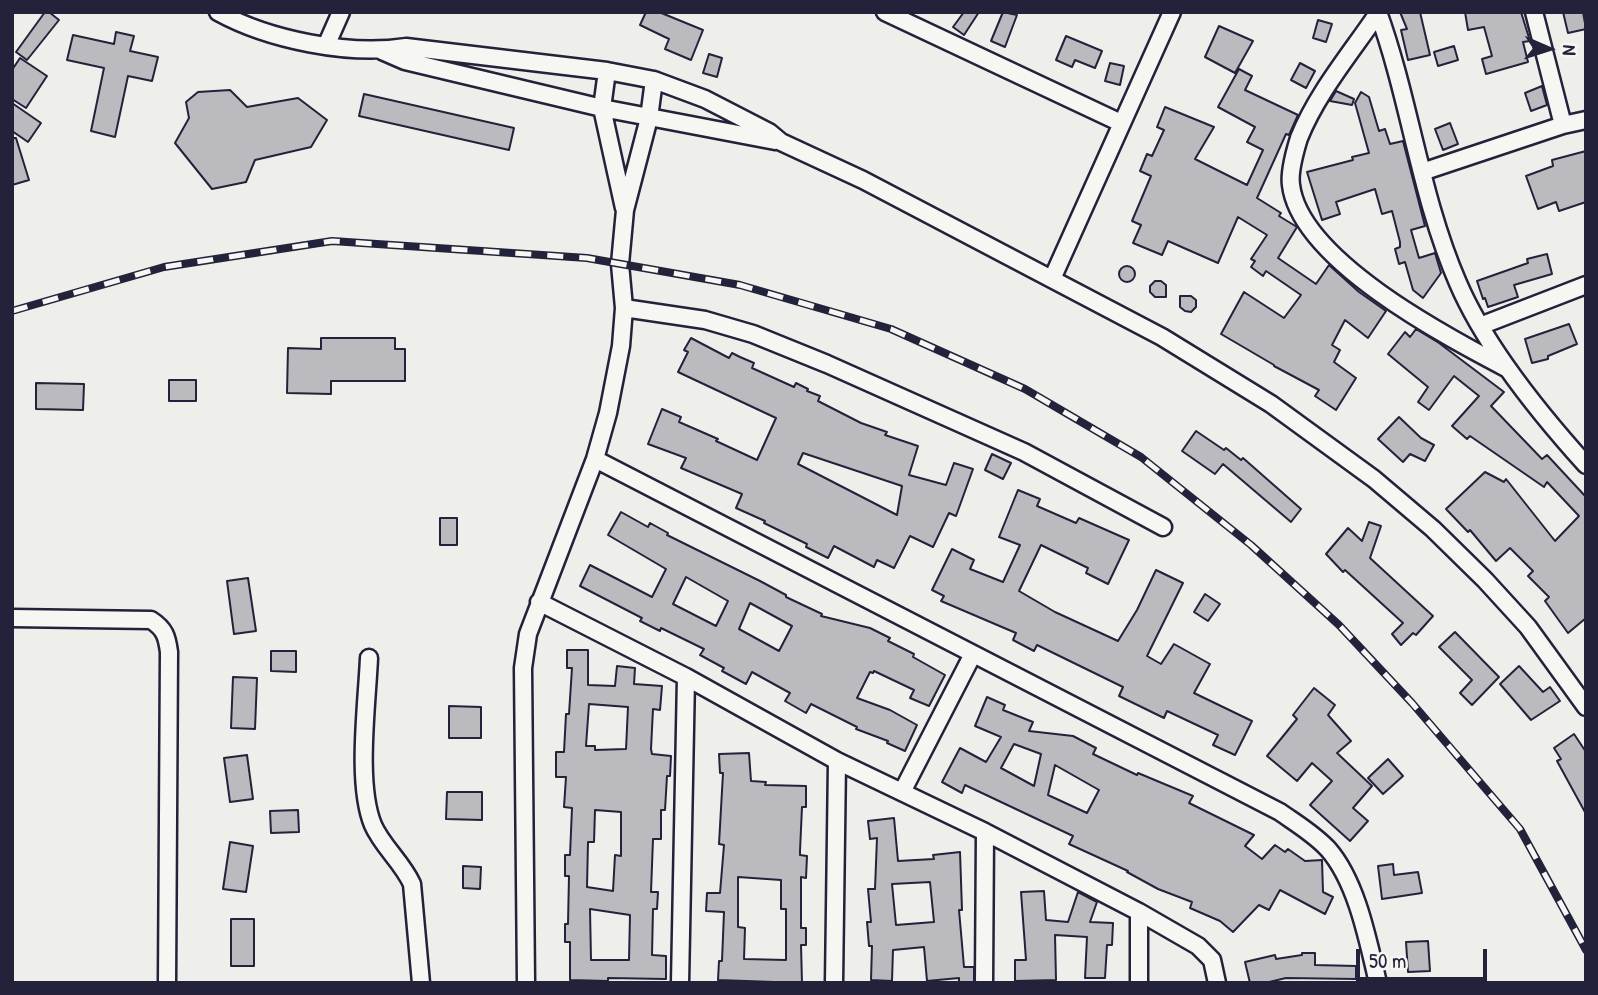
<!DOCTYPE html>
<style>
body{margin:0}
#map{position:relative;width:1598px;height:995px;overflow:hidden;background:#eeeeeb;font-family:"Patrick Hand",sans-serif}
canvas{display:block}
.frame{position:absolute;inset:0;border:14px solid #22223b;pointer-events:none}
.north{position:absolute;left:1514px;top:14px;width:70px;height:70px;-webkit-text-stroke:5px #f6f6f2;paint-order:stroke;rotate:93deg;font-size:19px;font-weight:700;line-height:28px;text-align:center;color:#22223b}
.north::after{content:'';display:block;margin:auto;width:24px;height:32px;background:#22223b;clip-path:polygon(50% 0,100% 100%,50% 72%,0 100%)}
.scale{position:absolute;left:1356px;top:949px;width:131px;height:32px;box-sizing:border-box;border:4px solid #22223b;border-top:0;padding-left:9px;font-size:21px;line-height:24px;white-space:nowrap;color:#22223b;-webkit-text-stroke:5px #f6f6f2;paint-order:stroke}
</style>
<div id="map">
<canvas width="1598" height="995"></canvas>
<div class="frame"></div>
<div class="north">N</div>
<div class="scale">50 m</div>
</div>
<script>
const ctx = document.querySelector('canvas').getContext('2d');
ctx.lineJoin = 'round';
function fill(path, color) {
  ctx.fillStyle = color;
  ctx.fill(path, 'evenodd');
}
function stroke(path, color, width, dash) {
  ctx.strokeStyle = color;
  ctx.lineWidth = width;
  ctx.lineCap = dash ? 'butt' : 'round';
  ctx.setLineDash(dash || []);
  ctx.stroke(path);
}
const building = new Path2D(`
 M45,12H49L59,20L27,60L16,52Z
 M646,12H659L703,30L691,60L665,49L669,39L640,25Z
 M964,12H979L964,35L953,27Z
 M1003,12L1017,15L1005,47L991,41Z
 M1400,12H1420L1430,55L1408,60L1401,30L1407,29Z
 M1465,12H1521L1530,41L1523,42L1528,62L1486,74L1482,59L1492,56L1484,27L1468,30Z
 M1563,12H1583L1586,29L1568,33Z
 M1318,20L1332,24L1326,42L1313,38Z
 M1219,26L1253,41L1235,73L1205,57Z
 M116,32L134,36L130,51L158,57L152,81L128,76L115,137L91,131L104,68L67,60L73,35L114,44Z
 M1066,36L1102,51L1095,68L1075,60L1072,67L1056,60Z
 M1454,46L1458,60L1438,66L1434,52Z
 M709,54L722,58L717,77L703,73Z
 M20,58L47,76L26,108L12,99V70Z
 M1110,63L1124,66L1120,85L1105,81Z
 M1300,63L1315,71L1306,88L1291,80Z
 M1239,69L1252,76L1245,90L1298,115L1289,135L1286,134L1257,198L1281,213L1279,216L1297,227L1278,258L1316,284L1329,265L1359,292L1386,311L1368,338L1345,320L1332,345L1340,350L1334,362L1356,378L1336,410L1315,396L1319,390L1274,366V365L1221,334L1244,292L1284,318L1301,295L1266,271L1263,276L1251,267L1255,261L1251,259L1267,235L1238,217L1218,263L1168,241L1162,255L1133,243L1141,225L1132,221L1151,176L1140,171L1147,154L1152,156L1164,130L1157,127L1165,107L1214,127L1195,159L1247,185L1263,150L1247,142L1255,127L1218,107Z
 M1542,86L1547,105L1531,111L1525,93Z
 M230,90L247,107L298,98L327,120L311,147L255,160L246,182L212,189L175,143L189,118L186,102L198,92Z
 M1336,91L1354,99L1352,105L1330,101Z
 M1361,92L1369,97L1379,131L1385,129L1390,144L1403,141L1425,226L1411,230L1419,258L1435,253L1441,273L1423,298L1413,290L1405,262L1399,264L1395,249L1400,247V242L1392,211L1382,214L1375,189L1336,202L1340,214L1322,220L1307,172L1353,160L1352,157L1369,153L1355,103Z
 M364,94L514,128L509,150L359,116Z
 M12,103L41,123L28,142L12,131Z
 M1450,123L1458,144L1443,150L1435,129Z
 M12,138H16L29,180L12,185Z
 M1586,151V202L1559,211L1556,202L1538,209L1526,176L1553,166L1552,160Z
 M1547,254L1552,274L1514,285L1518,297L1488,307L1485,298L1483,299L1477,281L1528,263L1527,259Z
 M1119 274a8 8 0 1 1 16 0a8 8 0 1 1-16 0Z
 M1155,281H1161L1166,285V297H1155L1150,292V286Z
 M1180,296H1191L1196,300V307L1191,312L1185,311L1180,307Z
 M1569,324L1577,344L1548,356V359L1532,363L1525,339Z
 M1416,329L1439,343L1504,392L1491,406L1542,459L1547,455L1586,497V618L1568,633L1545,601L1549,597L1528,576L1533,571L1510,548L1496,561L1470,530L1468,532L1446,509L1485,472L1504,482L1506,479L1555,541L1579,516L1547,482L1544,487L1470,436L1467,439L1452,426L1479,396L1454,376L1429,410L1418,402L1428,387L1388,354L1405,332L1410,337Z
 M321,338H395V349H405V381H331V394L287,393L288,348L321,349Z
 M691,338L729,358L732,353L740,357L754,363L752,368L794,387L796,383L808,389L807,391L820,396L818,401L861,423L887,432L885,435L918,446L909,475L946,485L954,463L973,469L956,516L949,513L933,547L910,536L894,568L877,560L874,567L834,546L828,558L806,547L807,544L764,523L765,521L736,508L742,494L681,468L686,458L648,444L662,409L681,417L679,422L718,439L716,441L757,460L776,418L678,372L688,352L684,350ZM803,453L902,486L897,515L798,464Z
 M169,380H196V401H169Z
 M36,383L84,384L83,410L36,409Z
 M1399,417L1421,438L1434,445L1425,461L1410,454L1403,462L1378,439Z
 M1196,431L1224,450L1226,448L1241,460L1243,458L1301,509L1291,522L1223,464L1215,474L1182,451Z
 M992,454L1011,463L1003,479L985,470Z
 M1018,490L1040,499L1037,506L1076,523L1079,518L1129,540L1108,584L1086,573L1088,568L1041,545L1019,591L1055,612L1118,641L1137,610L1156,570L1183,583L1147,656L1161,664L1174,644L1210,664L1194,693L1252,721L1235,755L1213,745L1218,735L1167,711L1164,718L1119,696L1123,687L1037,645L1034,651L1013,640L1016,633L941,601L944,596L932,590L952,549L974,560L970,569L1003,582L1020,545L999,537Z
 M621,512L648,527L650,523L668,533L667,535L760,581L786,595V597L822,614L821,616L870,628L890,638L888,641L914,654L913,657L945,675L929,706L910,698L914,690L874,671L873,673L870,672L857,698L890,710L917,725L905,751L887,743L888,741L856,729L857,727L811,704L806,713L785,701L790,693L752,672L746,684L722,671L724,668L700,655L704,649L661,628L660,631L640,621L642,618L580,586L590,565L652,597L666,569L608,535ZM686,577L728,601L716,626L673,604ZM750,603L792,626L779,651L739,629Z
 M440,518H457V545H440Z
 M1369,522L1381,526L1370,558L1433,616L1416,635L1413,633L1401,645L1392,634L1403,623L1345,570L1343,572L1326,554L1348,528L1362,541Z
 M248,578L256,631L234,634L227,581Z
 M1205,594L1220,604L1208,621L1194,612Z
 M1455,632L1499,677L1472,705L1460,693L1472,680L1439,647Z
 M567,650H588V685L615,686L617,666L635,668L634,684L662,686L660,710L653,709L651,749L652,754L671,756L670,776H667L665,810H661V839H653L651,892H658L657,909H653L652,955L666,956V979L608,978V981L570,980V942H565V924H568L569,876H565V855H570L572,808L564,807L566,777H556V752H564L566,714H569L572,668H567ZM589,704L628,707L626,749L595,750V746H586ZM595,810L621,812V856L615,855L613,891L587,887L588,842H594ZM590,909L630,915L629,960H591Z
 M271,651H296V672L271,671Z
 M1519,666L1543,692L1550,687L1560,701L1531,720L1500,684Z
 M233,677L257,678L255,729L231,728Z
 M1314,688L1335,705L1328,715L1351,741L1337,753L1372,786L1353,808L1368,821L1350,841L1310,805L1332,781L1312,763L1297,781L1267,756L1297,719L1293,715Z
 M987,697L1005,705L1003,710L1033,722L1029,731L1073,736L1096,748L1093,754L1137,775L1138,773L1193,796L1189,803L1254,835L1245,846L1262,859L1275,845L1285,852L1288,849L1305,861L1322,860L1323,892L1333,897L1325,914L1280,890L1269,910L1259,905L1233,932L1220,921L1190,908L1192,902L1158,889L1127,872L1128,871L1069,844L1073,836L965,785L962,793L942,782L960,748L986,762L1001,737L975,726ZM1014,744L1041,754L1034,786L1001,768ZM1055,765L1099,790L1087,813L1048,795Z
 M449,706L481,707V738H449Z
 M1574,734L1586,752V814L1557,761L1561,759L1554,748Z
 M749,753L751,781L766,782L765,785L806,786V807H802L800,851V855L807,856L806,878L801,877V928H806V945H801L802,983L718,980L719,961H722L724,912L706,911L707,893H720L724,845L719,844L723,773H720L719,754ZM738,877L781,880V909H786V960L744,959L745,928L738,927Z
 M247,755L253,799L230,802L224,758Z
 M1388,759L1403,776L1383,794L1368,778Z
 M447,792H482V820L446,819Z
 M298,810L299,832L271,833L270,811Z
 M894,818L898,861L934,859L933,855L960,852L962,910H959L964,967H974V983H959V978L927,981L924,947L893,950L892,981L871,980L872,946H869L867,922H871L868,889H875L877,838L870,839L868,821ZM930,882L934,922L896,925L892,884Z
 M230,842L253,846L246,892L223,889Z
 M1393,864L1394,875L1418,872L1422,893L1382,899L1378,866Z
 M463,866L481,867L480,889L463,888Z
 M1044,891L1046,920L1068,922L1078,892L1097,902L1090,922L1113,923L1112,945H1107L1105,978H1085L1087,937L1055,935L1056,980L1015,981V960H1026L1021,892Z
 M231,919H254V966H231Z
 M1428,941L1430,971L1408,972L1406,942Z
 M1302,953H1315V965L1356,966V979L1286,978L1265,983H1250L1245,962L1275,955L1276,959L1302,955Z`);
const minor = new Path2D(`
 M218,12C269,40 349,56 406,47L607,71L654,80L705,99L769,132L781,142L863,180L1162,337L1271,404L1374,479L1433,529L1485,580L1528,627L1586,707
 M885,12L1121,123
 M1378,12C1410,100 1420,196 1458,283C1485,346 1540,414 1586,465
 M1378,13C1351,53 1317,93 1299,138C1295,151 1289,172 1291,185C1300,260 1447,337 1508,369
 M326,46L341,12
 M382,51L405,61L602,108L775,141
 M607,71L602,108L624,208
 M1563,125L1586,120
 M1422,172L1563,125L1534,12
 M1052,279L1172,12
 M624,308L705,320L753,334L827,364L1024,452L1163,527
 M1480,326L1586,285
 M595,459L1280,812C1297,824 1314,834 1328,849C1357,882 1368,941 1378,983
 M539,602L686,677L837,761L985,832L1139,912L1198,946L1212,960L1217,983
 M12,618L151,620C165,629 167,637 169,652L167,983
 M369,658C367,704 356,784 373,825C382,846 402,862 412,884L421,983
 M902,792L973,654
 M526,983L523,668L528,634L595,459L608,413L621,346L624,308L620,264L625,210L649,118L654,80
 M680,983L686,677
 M834,983L837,761
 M984,983L985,832
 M1139,983V912`);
const rail = new Path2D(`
 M12,311L164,267L332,241L587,258L740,285L891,329L1025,389L1141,457L1251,545L1339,625L1412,703L1520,829L1586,950`);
fill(building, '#bbbbbf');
stroke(building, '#22223b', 2);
stroke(minor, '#22223b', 21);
stroke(minor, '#f6f6f2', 16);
stroke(rail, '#22223b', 8);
stroke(rail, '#f6f6f2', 5, [16]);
</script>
